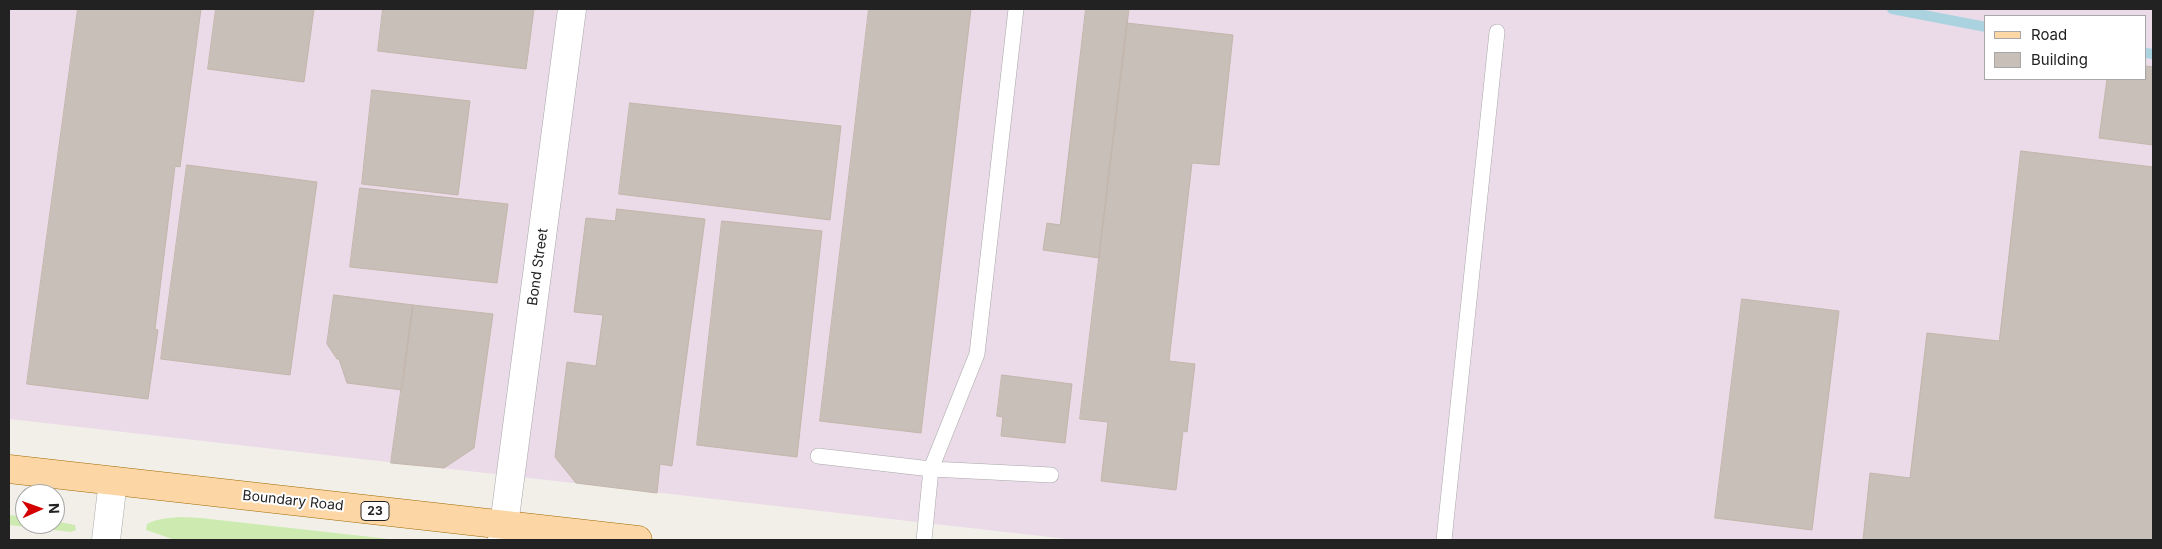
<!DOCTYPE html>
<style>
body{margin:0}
#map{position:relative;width:2162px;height:549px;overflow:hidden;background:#f2efe9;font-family:Inter,sans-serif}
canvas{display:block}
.frame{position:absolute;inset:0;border:10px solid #222;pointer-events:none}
.legend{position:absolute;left:1984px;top:15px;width:162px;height:65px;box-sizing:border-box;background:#fff;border:1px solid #a7a7a7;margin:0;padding:6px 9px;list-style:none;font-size:15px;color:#222}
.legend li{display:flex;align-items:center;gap:10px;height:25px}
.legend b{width:25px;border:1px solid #a7a7a7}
.north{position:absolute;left:15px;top:484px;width:50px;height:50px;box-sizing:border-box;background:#fff;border:1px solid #a7a7a7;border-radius:50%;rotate:88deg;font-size:14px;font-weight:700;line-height:20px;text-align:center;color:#222}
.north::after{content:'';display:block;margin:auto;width:18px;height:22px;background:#d40000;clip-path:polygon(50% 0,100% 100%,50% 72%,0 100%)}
</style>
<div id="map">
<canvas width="2162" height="549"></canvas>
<div class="frame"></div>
<ul class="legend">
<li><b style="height:6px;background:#fcd6a4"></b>Road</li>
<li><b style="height:14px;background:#c7bfb8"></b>Building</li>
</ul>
<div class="north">N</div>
</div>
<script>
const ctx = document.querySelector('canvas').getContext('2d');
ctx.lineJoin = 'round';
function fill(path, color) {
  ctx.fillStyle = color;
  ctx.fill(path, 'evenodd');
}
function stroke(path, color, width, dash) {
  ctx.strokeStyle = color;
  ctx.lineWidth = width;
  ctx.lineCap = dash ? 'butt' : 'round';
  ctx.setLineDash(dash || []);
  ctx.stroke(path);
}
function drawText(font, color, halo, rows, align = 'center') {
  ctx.font = font + ' Inter,sans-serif';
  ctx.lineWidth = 4;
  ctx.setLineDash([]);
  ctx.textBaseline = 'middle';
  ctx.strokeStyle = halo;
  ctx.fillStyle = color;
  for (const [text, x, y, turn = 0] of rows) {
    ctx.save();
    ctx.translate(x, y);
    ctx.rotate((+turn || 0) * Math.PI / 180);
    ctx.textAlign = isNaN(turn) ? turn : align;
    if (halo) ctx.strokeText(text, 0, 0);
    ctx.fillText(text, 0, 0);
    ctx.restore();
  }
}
const industrial = new Path2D(`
 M9,9H2153V540H1076L9,419ZM1986,16H2146V79H1986Z`);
const grass = new Path2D(`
 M9,515L25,517V524H55V521L75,525L76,530L71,532L9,525Z
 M181,517L201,518L398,540H175L146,530L147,524C158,518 170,518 181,517Z`);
const stream = new Path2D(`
 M1892,9L1986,27
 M2146,53L2153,54`);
const building = new Path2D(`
 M78,9H201L180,167L175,166L155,329L158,330L148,399L27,384Z
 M216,9H314L304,82L208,69Z
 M383,9H534L526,69L378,51Z
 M869,9H971L921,433L820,421Z
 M1086,9H1129L1099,258L1043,250L1047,223L1060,225Z
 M1127,23L1233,35L1219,165L1192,163L1169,361L1195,364L1187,432L1183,431L1176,490L1101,481L1108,422L1080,419Z
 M2146,66L2153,67V145L2099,138L2107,79H2146Z
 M372,90L470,101L458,195L362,184Z
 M630,103L841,126L830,220L619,194Z
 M2021,151L2153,167V540H1863L1870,473L1910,478L1927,333L1999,341Z
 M187,165L317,182L290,375L161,359Z
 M360,188L508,204L497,283L350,267Z
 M617,209L705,219L672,466L660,464L657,493L576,483L555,457L567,362L596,366L603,315L574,312L586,218L615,221Z
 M722,221L822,231L797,457L697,445Z
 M334,295L413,305L402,390L347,383L339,359H337L327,344Z
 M1742,299L1839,311L1812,530L1715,518Z
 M413,305L493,314L474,448L444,468L391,463Z
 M1002,375L1072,384L1065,443L1001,436L1003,417L997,416Z`);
const lane = new Path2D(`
 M818,456L931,469L1051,475
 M924,540L931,469L977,354L1016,9
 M1444,540L1497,32`);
const street = new Path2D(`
 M106,540L113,481
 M502,540L572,9`);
const primary = new Path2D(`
 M9,469L638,540`);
const shields = [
 [375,511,28]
];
const shieldNames = [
 ["23",375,511]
];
const streetNames = [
 ["Bond Street",538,267,-82],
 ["Boundary Road",293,501,6]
];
fill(industrial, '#ebdbe8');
fill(grass, '#cdebb0');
stroke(stream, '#aad3df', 10);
fill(building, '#c7bfb8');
stroke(building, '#c4b6ab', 1);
stroke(lane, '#a9a9a9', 16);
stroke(street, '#a9a9a9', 29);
stroke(primary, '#a06b00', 29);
stroke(lane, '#fff', 15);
stroke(street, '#fff', 28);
stroke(primary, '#fcd6a4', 28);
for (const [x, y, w] of shields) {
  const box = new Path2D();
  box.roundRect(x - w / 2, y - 9.5, w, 19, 4);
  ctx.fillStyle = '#fff';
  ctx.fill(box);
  stroke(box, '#222', 1);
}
drawText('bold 12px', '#222', null, shieldNames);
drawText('14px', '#222', '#fff', streetNames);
</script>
